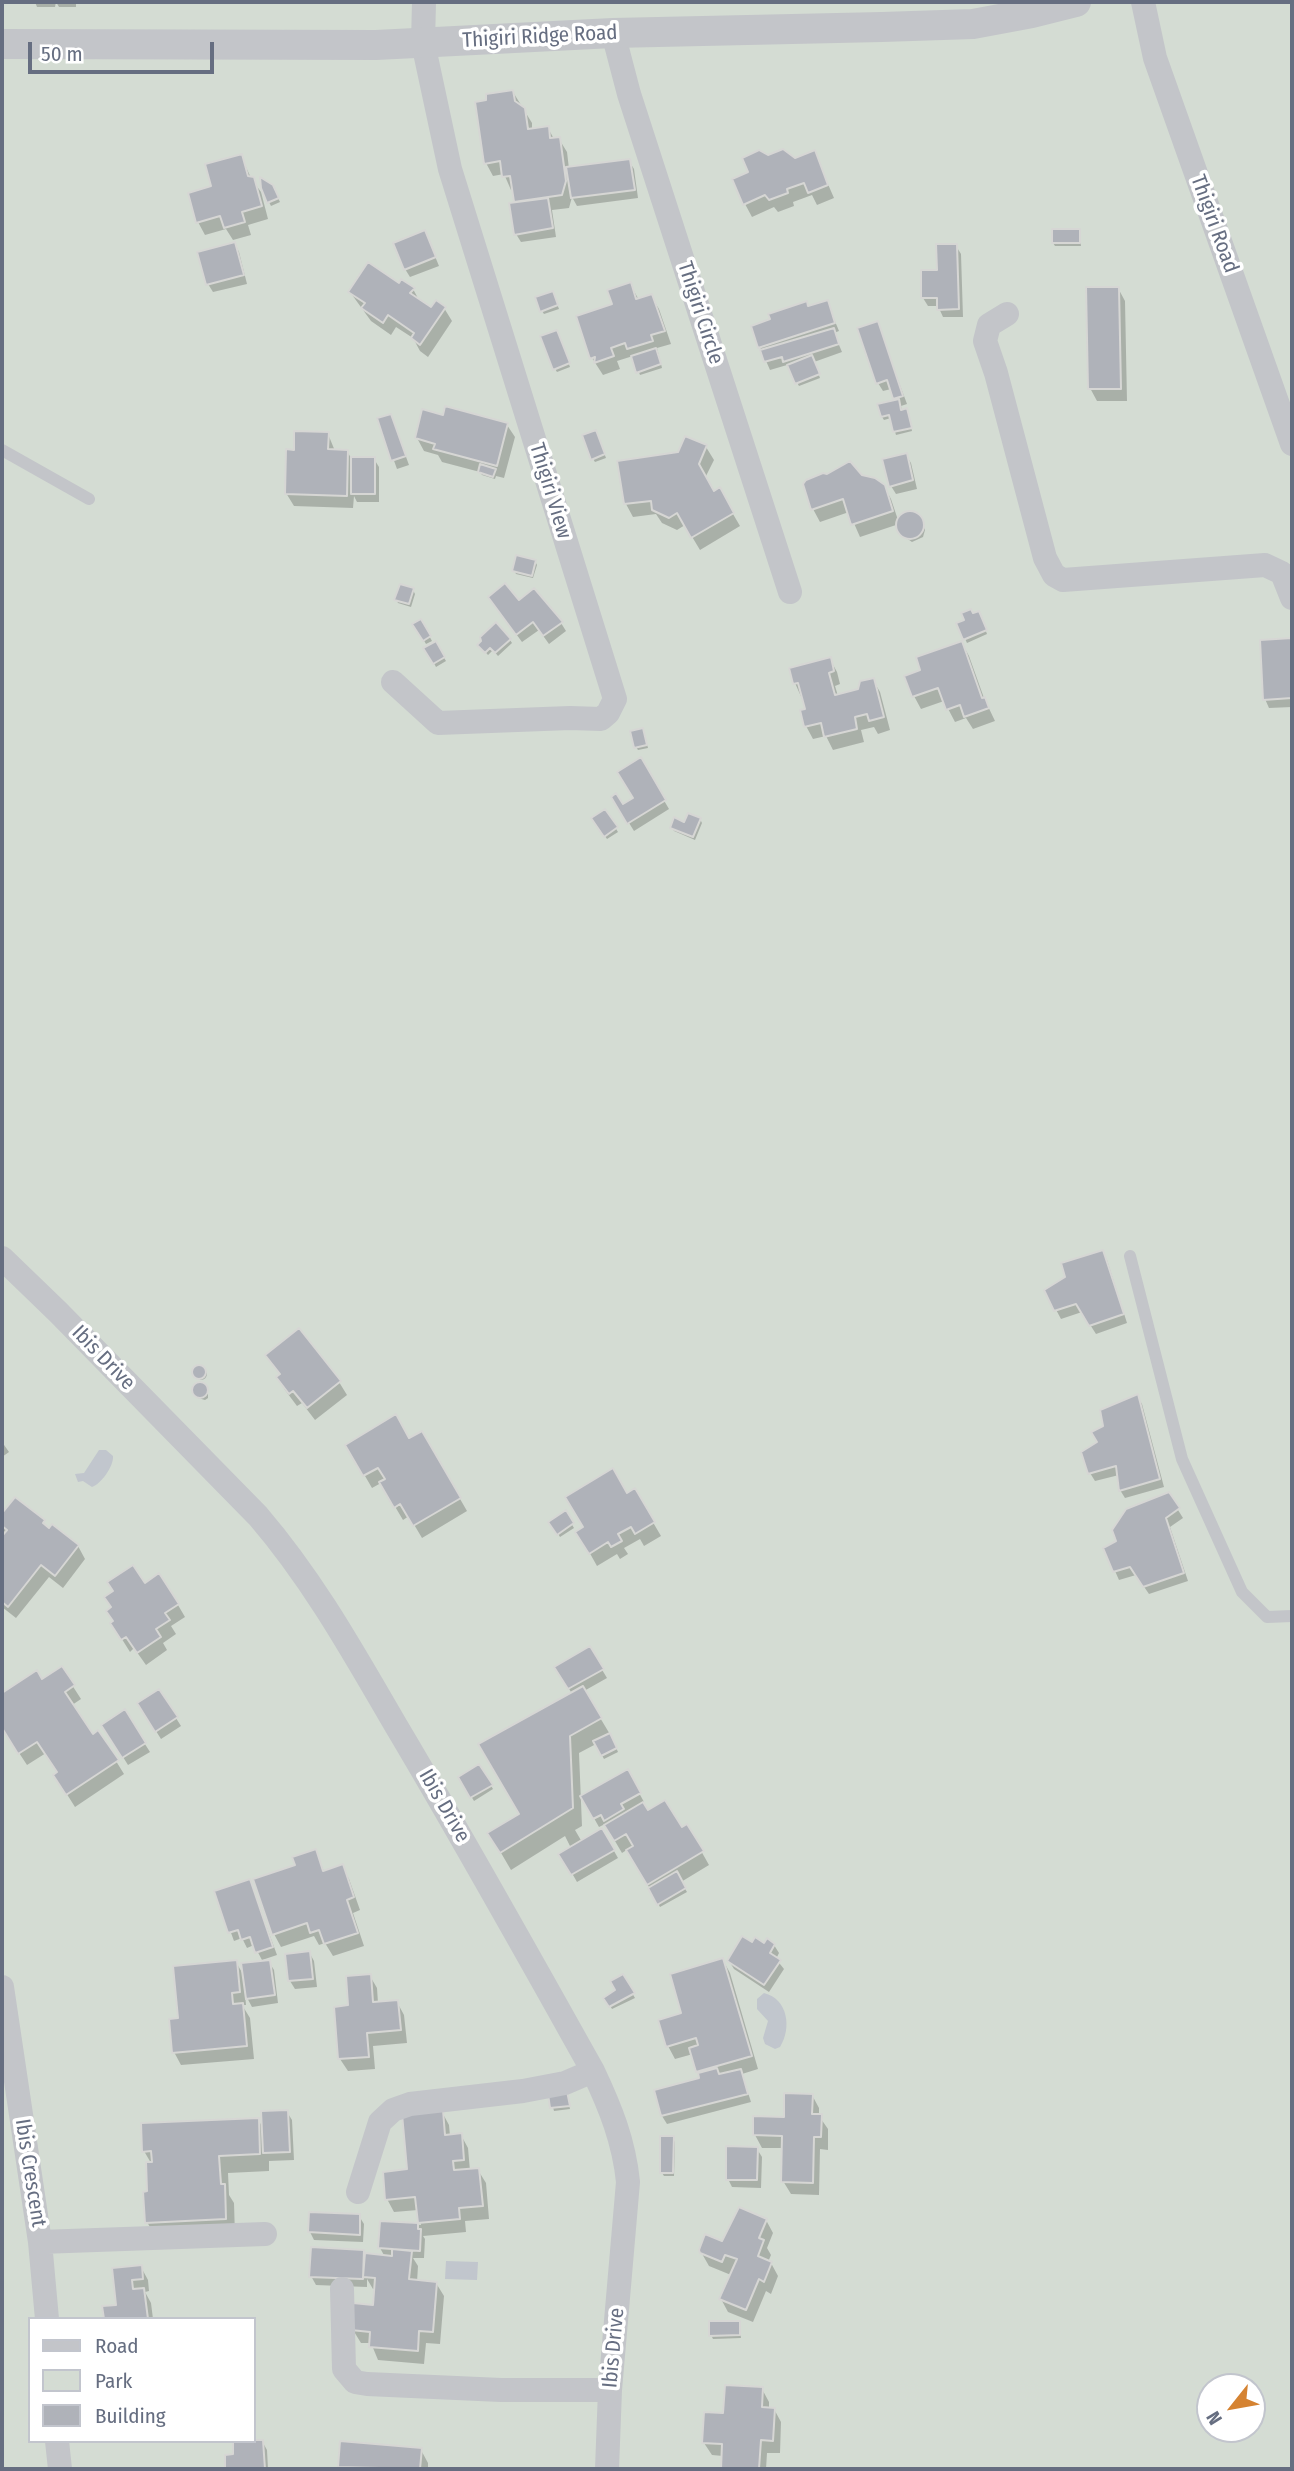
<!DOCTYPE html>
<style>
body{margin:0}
#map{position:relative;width:1294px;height:2471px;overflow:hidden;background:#f4f5f2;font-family:"Fira Sans Condensed",sans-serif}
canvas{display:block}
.frame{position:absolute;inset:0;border:4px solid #666e81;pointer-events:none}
.legend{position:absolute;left:28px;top:2317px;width:228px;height:126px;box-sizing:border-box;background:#fff;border:2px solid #c2c5cd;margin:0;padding:9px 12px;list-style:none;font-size:21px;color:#666e81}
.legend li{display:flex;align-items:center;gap:14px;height:35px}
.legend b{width:35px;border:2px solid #c2c5cd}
.north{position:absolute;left:1196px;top:2373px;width:70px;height:70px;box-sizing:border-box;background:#fff;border:2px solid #c2c5cd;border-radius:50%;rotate:239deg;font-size:19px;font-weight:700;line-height:28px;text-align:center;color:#666e81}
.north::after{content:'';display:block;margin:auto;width:24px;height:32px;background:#d58332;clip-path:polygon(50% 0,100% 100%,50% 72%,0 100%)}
.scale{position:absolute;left:28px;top:42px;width:186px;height:32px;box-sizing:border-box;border:4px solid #666e81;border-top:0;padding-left:9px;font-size:21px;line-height:24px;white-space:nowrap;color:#666e81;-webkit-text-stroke:5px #fff;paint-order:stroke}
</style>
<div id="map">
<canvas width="1294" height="2471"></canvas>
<div class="frame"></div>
<ul class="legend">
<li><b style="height:9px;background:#c3c5c9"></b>Road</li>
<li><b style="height:19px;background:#d4dcd3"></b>Park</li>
<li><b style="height:19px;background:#afb2b9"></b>Building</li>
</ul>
<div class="north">N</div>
<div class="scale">50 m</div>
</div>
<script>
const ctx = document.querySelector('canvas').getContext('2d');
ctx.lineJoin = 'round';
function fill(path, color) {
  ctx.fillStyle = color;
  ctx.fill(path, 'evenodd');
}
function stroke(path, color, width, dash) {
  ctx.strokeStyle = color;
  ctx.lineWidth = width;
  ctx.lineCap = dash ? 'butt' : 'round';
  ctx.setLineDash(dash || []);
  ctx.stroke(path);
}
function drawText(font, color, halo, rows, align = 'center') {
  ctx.font = font + ' "Fira Sans Condensed",sans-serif';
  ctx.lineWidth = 7;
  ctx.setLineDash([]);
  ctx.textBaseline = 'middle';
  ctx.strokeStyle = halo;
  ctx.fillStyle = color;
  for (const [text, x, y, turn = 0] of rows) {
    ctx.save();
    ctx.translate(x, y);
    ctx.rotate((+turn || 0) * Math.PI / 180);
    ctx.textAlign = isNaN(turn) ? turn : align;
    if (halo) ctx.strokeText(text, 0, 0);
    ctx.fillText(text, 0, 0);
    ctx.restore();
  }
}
const green = new Path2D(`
 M2,2H1292V2469H2ZM30,2319H254V2441H30ZM1210,2387H1252V2429H1210Z`);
const water = new Path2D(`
 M99,1450H106L113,1456C114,1466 101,1484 92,1487L83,1481L78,1482L75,1474L84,1473Z
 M764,1993C788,1999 792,2028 780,2047L775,2049L765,2044L763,2038L768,2021L757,2009V1999Z
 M446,2261L478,2262L477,2280L445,2279Z`);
const shadow = new Path2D(`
 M35,2H76V7H59L56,2L55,7H37Z
 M513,92L532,123V130L548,128L554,139H559L567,152L569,169L629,161L634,169L638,198L577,206L572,197L569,208L552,210L556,237L521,242L516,234L517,204L513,189L511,190L504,174L493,176L486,163Z
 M814,152L834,198L817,205L812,195L793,202L794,206L778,212L774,207L752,217L745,204L768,157L794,160Z
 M241,156L251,178L261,192L268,219L248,225L251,235L233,240L226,229L205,235L198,222L214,187Z
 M274,190L280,202L271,206L269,202Z
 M1079,231L1081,246H1055L1053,243Z
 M425,232L439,266L410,277L405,269Z
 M235,244L239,252L247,284L213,292L208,284Z
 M956,246L961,254L963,317H943L938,306H928L923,298Z
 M630,284L639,300L651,296L659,309L671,344L657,348L662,368L640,375L633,356L617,361L620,369L603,375L592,358L614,305Z
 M399,286L413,289L420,302L432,309L444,308L452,321L428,357L420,351L413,338L396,327L391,335L371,321L350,292Z
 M1118,288L1125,301L1127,401H1097L1090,388Z
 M554,296L559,309L544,314L542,311Z
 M827,302L839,331L834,333L842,352L814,362L820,378L799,386L787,365L770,370L760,347L772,320Z
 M877,323L907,404L901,406L902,411L906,410L908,414L912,431L896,435L891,418L884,420L882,417L896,401L891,389L883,391L878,383Z
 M558,335L570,367L557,372L555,369Z
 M391,416L409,465L397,469L379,419Z
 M444,417L507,425L515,437L504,478L496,476L495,479L482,475L480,472L442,462L438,455L424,451L417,438Z
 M328,434L335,451H347L351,458L374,459L379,467V502H357L354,496L353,508L294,506L286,493L296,452Z
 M597,435L606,458L595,462L593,459Z
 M706,447L714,460L705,478L714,493L719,490L740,526L700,550L685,525L677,530L662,523L656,514L633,517L626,504L619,463Z
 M906,455L911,463L917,489L896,494L891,486Z
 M861,476L884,486L891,499L899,523L902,516L913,513L920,517L925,530L923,537L912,542L902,535L899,524L860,537L849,512L820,522L813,509Z
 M535,561L537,565L533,578L516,574L514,570Z
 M413,590L415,594L411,607L398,603L396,599Z
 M518,603L561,623L566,631L549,644L539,630L522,642L495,605Z
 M973,615L980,616L987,634L967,643L958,624Z
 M421,621L432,641L426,644L415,625Z
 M510,640L512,643L498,656L493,650L488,655L482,648Z
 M1292,640V707L1269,708L1265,699L1262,642Z
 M435,643L446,661L436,667L426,648Z
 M962,643L969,656L984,698L995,721L973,729L966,718L955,722L944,701L921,709L914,696L922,671Z
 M830,659L837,672L840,684L835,686L838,696L859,691L873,680L880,692L890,730L878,734L874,727L861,730L864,742L833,750L826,736L813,739L806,726L807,710L795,683Z
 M644,733L648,748L638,750L636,747Z
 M640,760L669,809L634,831L613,797L623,806L635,799Z
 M605,811L618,832L607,839L593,819Z
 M700,819L702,823L695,840L674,831L672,828Z
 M1102,1252L1107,1260L1127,1323L1096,1334L1082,1312L1061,1319L1046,1291Z
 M268,1355L339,1382L347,1395L315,1420L302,1403L297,1406L285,1390L278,1378L281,1376Z
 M195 1374a6 6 0 1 1 12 0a6 6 0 1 1-12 0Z
 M198,1384H202L208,1391V1398L205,1400L198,1398L196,1394V1386Z
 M1137,1396L1142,1404L1164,1487L1125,1498L1120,1490L1119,1475L1095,1481L1090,1473L1105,1427Z
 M422,1433L467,1511L422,1538L409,1516L403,1520L381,1483L372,1488L347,1445L409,1440Z
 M2,1442L9,1452L2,1457Z
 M634,1490L661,1536L644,1546L640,1539L624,1548L628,1554L620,1559L617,1554L597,1566L578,1532Z
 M1168,1494L1183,1518L1170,1527L1188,1581L1149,1594L1136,1575L1119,1580L1115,1571L1118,1541Z
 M15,1499L43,1521L47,1529L78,1546L85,1559L63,1588L49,1577L16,1618L2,1607V1539L5,1534L2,1528V1516Z
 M565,1513L574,1528L560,1537L551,1522Z
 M145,1585L178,1605L185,1617L171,1626L176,1634L163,1643L167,1650L146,1665L134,1648L130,1652L120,1636Z
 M589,1648L607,1678L584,1691L611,1736L618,1752L604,1759L596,1744L579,1753L582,1826L575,1830L582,1842L602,1830L618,1858L577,1882L561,1854L571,1848L565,1836L511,1870L490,1834L521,1815L572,1694L557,1667Z
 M61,1668L81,1699L72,1705L92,1736L98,1732L124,1774L75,1807L63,1788L59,1773L46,1753L27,1765L2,1727V1706L5,1704L2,1695L36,1673L42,1681Z
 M159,1691L181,1726L161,1739L139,1704Z
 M124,1711L150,1752L128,1765L103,1725Z
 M479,1766L493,1789L474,1801L460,1777Z
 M627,1771L644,1802L642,1803L647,1813L681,1830L687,1826L709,1865L681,1882L687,1892L660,1907L628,1849L622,1853L605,1824L599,1827L582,1797Z
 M315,1852L325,1873L342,1867L349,1879L360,1910L353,1913L364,1946L333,1956L325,1943L319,1945L314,1936L281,1947L274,1934L255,1880L297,1866Z
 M250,1881L277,1955L262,1960L254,1945L247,1948L242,1938L234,1941L216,1892Z
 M752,1944L774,1945L779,1953L776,1959L784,1969L769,1992L734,1969L729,1961Z
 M309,1952L314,1961L317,1987L295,1989L290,1981L287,1955Z
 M723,1960L730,1973L758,2069L742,2074L751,2102L667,2124L662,2116L701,2079L693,2054L675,2059L668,2046L683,2014Z
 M236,1962L244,1976L269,1962L274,1970L278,2003L252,2007L245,1994L246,2005H242L250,2018L254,2059L181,2065L174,2052L180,2020Z
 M370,1976L377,1988L378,2003L397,2002L404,2015L407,2043L373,2046L375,2069L348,2071L340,2059L350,2007Z
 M622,1976L635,1998L612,2009L606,1998L618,1991Z
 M566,2093L570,2109L554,2111L550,2096Z
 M812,2095L819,2108V2116L828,2129V2150L820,2149L819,2195L791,2194L783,2181L784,2148H762L755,2135L786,2119Z
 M287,2112L292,2120L294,2160L269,2161V2171L228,2173L229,2195L234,2203L235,2236L157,2239L147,2222L151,2163L144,2151L258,2119L264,2130Z
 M442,2112L449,2125L450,2136L461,2135L468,2148L470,2171L478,2170L486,2183L489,2219L465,2221L466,2232L423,2236L425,2239L424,2258H413L418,2266L417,2282L436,2283L444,2296L440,2344L426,2343L424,2364L378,2360L371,2343H361L353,2330L375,2306L376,2289H373L367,2279V2287L316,2285L311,2276L363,2251L365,2255L385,2257L380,2248L381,2223L421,2225L418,2210L394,2212L387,2199L409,2171Z
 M673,2138L675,2142L674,2176H664L662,2173Z
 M757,2149L762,2157L761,2188L732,2187L728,2179Z
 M359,2216L364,2224L363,2242L314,2240L310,2232Z
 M766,2220L773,2233L767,2248L771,2255L768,2262L771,2263L778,2276L771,2294L766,2291L753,2322L728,2312L721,2299L731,2275L709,2266L701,2252Z
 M141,2267L148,2280L149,2291L145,2292L151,2303L153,2319H106L118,2306L114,2270Z
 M739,2323L741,2338L713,2339L711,2335Z
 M762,2389L769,2402V2409H774L781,2422L780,2453H767L766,2469H723V2456L712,2455L704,2443L725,2414Z
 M262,2441L267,2450L268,2469H227L226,2456H235Z
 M421,2450L428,2463V2469H341L340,2467Z`);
const building = new Path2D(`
 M513,90L515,101L525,108L528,129L549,126L550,138L560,137L566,181L562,195L514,202L510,176L502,177L500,161L484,164L475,102L486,100V94Z
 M783,149L795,158L815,150L828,185L808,193L804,183L787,189L788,193L769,200L765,195L743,205L732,179L748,172L742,158L759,150L768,155Z
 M242,154L248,176L254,177L262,206L242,212L245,222L224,228L220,216L196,223L188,193L211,186L205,164Z
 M630,159L635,190L571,198L566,167Z
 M260,177L273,185L279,198L267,203L261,188Z
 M548,198L553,228L514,235L509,203Z
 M1052,229H1080V243H1052Z
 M425,230L436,257L404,270L393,243Z
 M235,242L244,275L206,285L197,252Z
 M936,244H957L959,309L937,310V298H921V270H937Z
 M368,262L399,283L401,279L415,288L410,293L431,307L436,300L446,307L420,345L411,338L414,333L388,315L383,323L361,308L365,303L348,292Z
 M631,282L636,299L652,294L665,331L651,335L653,341L627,349L625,343L611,348L614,356L594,363L595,357L590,359L576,316L612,304L607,290Z
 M1086,287H1119L1121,389H1088Z
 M553,291L558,305L540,312L535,297Z
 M828,300L835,323L758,348L751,326L770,319L768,314L807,301L808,306Z
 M878,321L903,396L893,399L887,380L876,384L857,328Z
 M834,328L839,344L783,362L782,357L764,362L760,350Z
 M557,330L570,363L553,370L540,336Z
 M656,348L661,364L636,373L631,356Z
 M812,355L820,374L795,384L787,365Z
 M899,399L901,410L907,408L912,428L893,432L889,415L881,417L877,404Z
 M445,406L508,423L497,466L433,449L435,444L415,438L422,409L443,415Z
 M391,414L406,456L391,461L377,418Z
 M596,430L605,454L591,460L582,435Z
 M294,431L329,432L328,449L348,450L347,496L285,494L286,449L294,450Z
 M685,436L707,445L699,464L714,491L720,487L734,513L691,538L677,513L669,518L652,510L651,501L624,504L617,461L678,452Z
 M907,453L913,480L889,487L882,459Z
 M351,457H375V494H351Z
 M850,461L862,475L875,478L885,485L893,511L851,525L843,499L811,510L803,484L806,480L823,473L827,474Z
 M480,464L496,469L493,477L478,472Z
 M896 525a14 14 0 1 1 28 0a14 14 0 1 1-28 0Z
 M516,555L536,560L532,576L512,571Z
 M505,583L519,600L534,588L563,622L543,636L533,622L516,635L488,597Z
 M400,584L414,588L409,604L394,600Z
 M971,609L973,613L979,611L987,630L963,640L956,623L964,620L961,613Z
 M421,619L431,636L423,641L412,624Z
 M496,622L511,639L495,653L490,648L485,653L477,645L481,641L480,637Z
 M1292,638V698L1263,700L1260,640Z
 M436,641L445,657L433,664L423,648Z
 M962,641L982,698L985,697L989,708L964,717L960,705L946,710L938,688L912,697L904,676L920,670L916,657Z
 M831,657L834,671L829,673L835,695L858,689L860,681L874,678L884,717L869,721L867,714L855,717L857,729L824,737L821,723L804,727L800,710L805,709L798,683L793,684L789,668Z
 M643,728L647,745L634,748L630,731Z
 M641,757L666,800L627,824L611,797L616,793L623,804L633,798L617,772Z
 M605,809L618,827L604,837L591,818Z
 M688,813L701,818L693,837L670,828L674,817L684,822Z
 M1103,1250L1124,1314L1089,1326L1076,1304L1054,1311L1044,1290L1065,1277L1061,1263Z
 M299,1328L341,1381L307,1408L293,1391L289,1394L276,1377L280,1374L265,1355Z
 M192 1372a7 7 0 1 1 14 0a7 7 0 1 1-14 0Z
 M192 1390a8 8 0 1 1 16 0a8 8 0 1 1-16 0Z
 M1138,1394L1160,1479L1119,1491L1116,1466L1088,1474L1081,1452L1097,1442L1091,1432L1103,1426L1100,1410Z
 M396,1414L409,1438L422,1431L461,1498L413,1526L400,1504L394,1508L379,1482L385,1479L378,1468L363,1476L345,1445Z
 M613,1468L627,1493L635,1488L655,1522L635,1534L631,1527L618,1534L622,1541L611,1547L608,1542L589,1554L575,1532L583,1527L565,1497Z
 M1169,1492L1180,1508L1166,1518L1184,1573L1143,1587L1130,1567L1113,1572L1103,1548L1116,1541L1112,1530L1126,1509Z
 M15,1497L45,1520L43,1523L49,1528L52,1524L79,1545L55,1576L41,1565L8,1607L2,1602V1536L7,1530L2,1526V1513Z
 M566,1510L574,1523L557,1535L548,1522Z
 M133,1565L145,1583L159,1573L179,1604L165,1613L170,1620L156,1629L161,1637L137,1653L126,1637L121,1640L110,1623L113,1621L106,1611L111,1607L104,1597L113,1591L107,1582Z
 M590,1646L604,1669L568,1689L554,1667Z
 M62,1666L75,1685L65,1692L93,1734L98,1730L119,1760L66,1795L53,1775L57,1772L37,1742L18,1754L2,1728V1693L37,1670L42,1679Z
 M583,1686L602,1718L570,1736L573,1808L500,1853L487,1833L519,1814L478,1744Z
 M159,1689L178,1717L155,1732L137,1703Z
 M125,1709L146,1743L122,1758L101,1725Z
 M610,1733L617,1748L601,1756L593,1741Z
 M479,1764L493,1785L470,1798L458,1777Z
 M628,1769L641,1793L621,1804L624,1809L604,1821L601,1815L593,1819L580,1796Z
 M665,1800L682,1827L687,1824L704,1851L647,1885L626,1850L633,1846L626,1834L614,1841L604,1825L643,1802L648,1810Z
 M602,1828L615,1850L571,1875L558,1854Z
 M316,1849L323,1871L343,1864L354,1897L347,1900L358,1933L324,1944L319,1930L310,1933L307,1923L272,1935L253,1879L295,1865L292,1857Z
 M677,1871L686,1888L657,1905L648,1888Z
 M250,1879L273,1947L255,1953L250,1937L241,1940L238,1930L228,1933L214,1891Z
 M742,1936L752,1942L755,1937L764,1943L767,1938L775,1944L770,1953L781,1960L764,1985L727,1961Z
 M310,1951L313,1979L288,1981L285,1954Z
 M723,1958L752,2056L696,2072L689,2048L698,2045L696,2038L666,2047L658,2020L681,2013L670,1974Z
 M237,1960L240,1992L232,1993L233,2004L243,2003L247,2046L172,2053L169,2019L178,2018L173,1966Z
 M270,1960L275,1995L246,1999L241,1963Z
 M371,1974L373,2002L398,2000L401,2030L367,2033L369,2057L338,2059L334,2007L348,2005L346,1976Z
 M623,1974L635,1993L609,2007L603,1998L615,1990L610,1981Z
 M717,2068L719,2074L741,2069L748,2094L661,2116L654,2090L699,2078L698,2073Z
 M567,2091L570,2106L550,2108L548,2094Z
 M784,2093L813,2094L812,2114H822L821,2137H814L813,2183L781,2182L782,2136L753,2135V2116L784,2117Z
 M288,2110L290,2152L263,2153L261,2111Z
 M443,2110L445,2135L462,2133L464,2160L453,2161L454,2170L479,2168L483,2206L459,2208L460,2219L418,2223L415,2197L385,2200L383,2172L407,2169L402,2114Z
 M259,2118L260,2154L219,2156L221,2184H225L226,2219L145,2223L143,2192L147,2191L146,2162H152L151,2151L142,2152L141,2123Z
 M660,2136H674L673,2173H660Z
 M726,2146L758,2147L757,2180H726Z
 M739,2207L767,2219L759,2238L764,2240L758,2256L772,2262L764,2282L759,2279L746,2310L719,2299L737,2259L725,2255L722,2262L700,2253L699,2250L705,2234L722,2241Z
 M309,2212L360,2214V2235L308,2232Z
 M380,2221L418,2223V2229H421L420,2251L378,2248Z
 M311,2247L364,2250L363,2279L309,2277Z
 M392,2249L412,2251L409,2279L437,2282L433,2332L419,2331L418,2351L369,2347L370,2332L351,2330L353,2303L373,2305L375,2278L363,2277L365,2253L392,2256Z
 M142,2265L143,2279L132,2280L133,2289L144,2288L148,2319H104L102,2306L116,2305L112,2268Z
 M709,2321H740V2335L709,2336Z
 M725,2385L763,2387L762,2407L775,2408L773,2441L761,2440L759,2469H721L722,2444L702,2443L704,2412L723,2413Z
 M254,2440H263L265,2469H225V2455L233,2454V2441Z
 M340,2441L422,2448L420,2469L338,2467Z`);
const service = new Path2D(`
 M2,450L89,499
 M1130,1256L1182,1459L1242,1592L1267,1617L1292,1616`);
const minor = new Path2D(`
 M1143,2L1155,58L1292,444
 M613,33L629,94L790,592
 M1007,314L989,325L985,341L996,373L1045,558L1054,575L1063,580L1265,565L1282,573L1292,598
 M393,682L438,723L570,718L601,719L608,713L615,699L450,169L423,43L424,2
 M2,1258L58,1312L258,1516C313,1580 353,1652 395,1724C463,1838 528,1955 593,2071C610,2107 624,2141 628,2182L610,2390L607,2469
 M2,1987L40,2242L47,2319
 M358,2192L380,2122L393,2110L410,2104L523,2091L565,2083L593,2071
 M40,2242L265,2234
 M342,2289L344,2369L355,2382L367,2384L501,2390H610
 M57,2441L60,2469`);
const tertiary = new Path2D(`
 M2,44L376,45L613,33L882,27L973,24L1032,13L1076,2`);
const streetNames = [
 ["Thigiri Ridge Road",540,37,-3],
 ["Thigiri Road",1214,224,70],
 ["Thigiri Circle",700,313,72],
 ["Thigiri View",550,491,73],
 ["Ibis Drive",103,1358,46],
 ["Ibis Drive",444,1806,60],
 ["Ibis Crescent",30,2173,81],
 ["Ibis Drive",614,2348,-85]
];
fill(green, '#d4dcd3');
fill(water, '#c1c6cd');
fill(shadow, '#0003');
fill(building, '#afb2b9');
stroke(building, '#d6d6d4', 2);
stroke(service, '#c3c5c9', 12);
stroke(minor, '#c3c5c9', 24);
stroke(tertiary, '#c3c5c9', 30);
drawText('21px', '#666e81', '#fff', streetNames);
</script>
